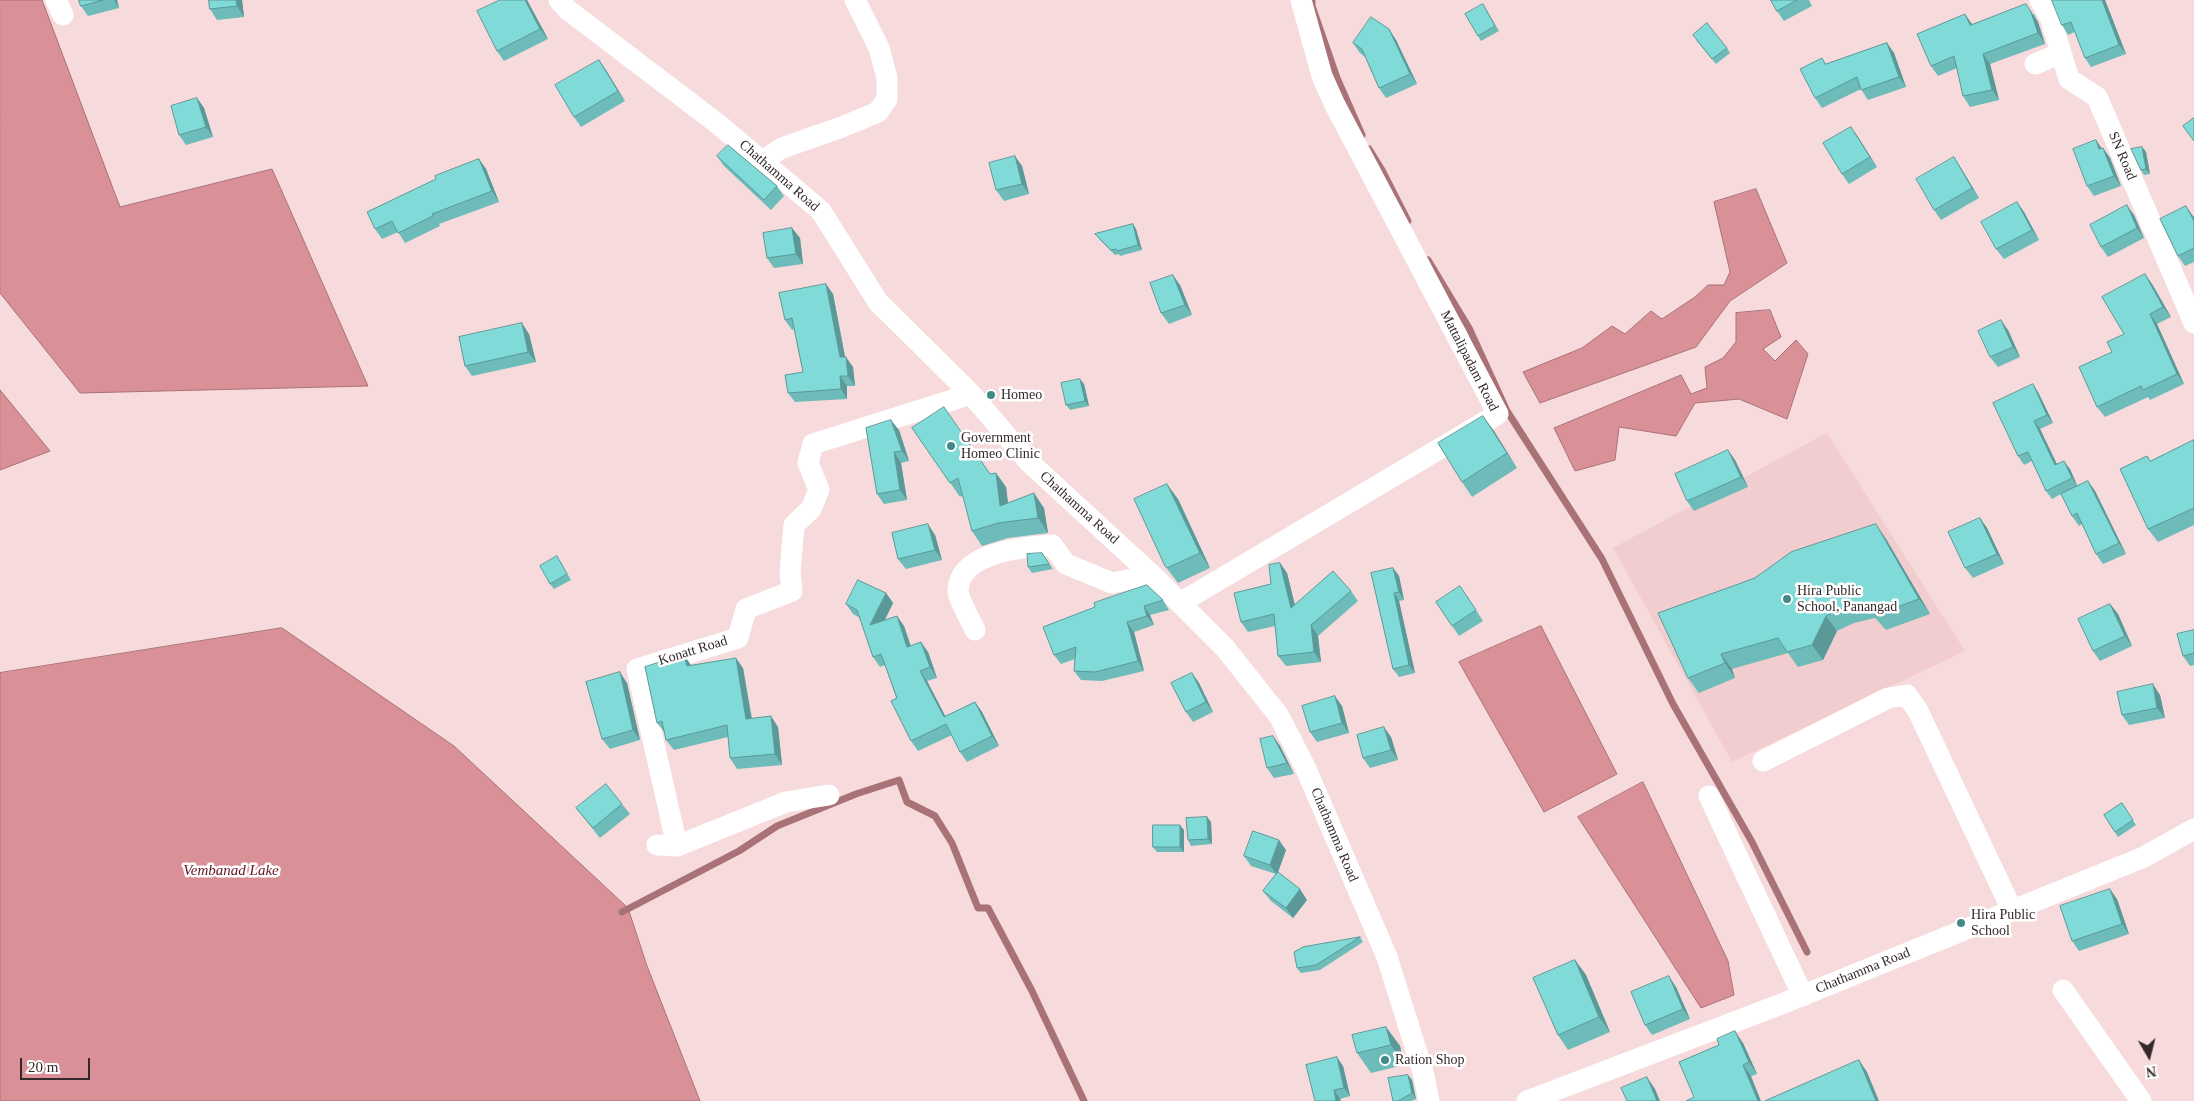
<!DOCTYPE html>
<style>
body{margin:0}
#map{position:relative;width:2194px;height:1101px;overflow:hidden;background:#f7dadb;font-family:Georgia,serif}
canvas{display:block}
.north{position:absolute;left:2124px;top:1031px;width:50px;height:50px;-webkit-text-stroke:4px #fff;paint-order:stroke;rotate:172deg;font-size:14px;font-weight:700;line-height:20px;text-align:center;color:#34292a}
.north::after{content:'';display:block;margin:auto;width:18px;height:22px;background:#34292a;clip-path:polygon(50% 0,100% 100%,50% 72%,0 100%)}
.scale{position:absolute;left:20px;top:1058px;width:70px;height:22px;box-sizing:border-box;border:2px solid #34292a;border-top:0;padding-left:6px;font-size:15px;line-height:18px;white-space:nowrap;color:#34292a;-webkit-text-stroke:4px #fff;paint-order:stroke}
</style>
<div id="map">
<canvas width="2194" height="1101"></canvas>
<div class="north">N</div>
<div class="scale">20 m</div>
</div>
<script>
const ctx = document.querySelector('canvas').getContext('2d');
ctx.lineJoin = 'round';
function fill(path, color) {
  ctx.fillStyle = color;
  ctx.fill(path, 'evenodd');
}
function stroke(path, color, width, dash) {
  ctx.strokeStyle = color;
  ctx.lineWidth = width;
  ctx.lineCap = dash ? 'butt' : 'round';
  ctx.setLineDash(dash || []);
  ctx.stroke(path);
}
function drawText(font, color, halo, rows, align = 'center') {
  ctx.font = font + ' Georgia,serif';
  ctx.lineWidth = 5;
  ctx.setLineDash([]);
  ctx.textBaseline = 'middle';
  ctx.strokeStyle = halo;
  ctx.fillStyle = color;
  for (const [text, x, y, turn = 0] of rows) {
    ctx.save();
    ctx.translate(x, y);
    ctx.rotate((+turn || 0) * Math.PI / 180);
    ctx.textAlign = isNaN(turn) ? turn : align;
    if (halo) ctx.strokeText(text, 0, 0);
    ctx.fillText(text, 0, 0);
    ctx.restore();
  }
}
const built = new Path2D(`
 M1827,433L1965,651L1732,762L1613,548Z`);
const water = new Path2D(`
 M0,0H42L120,207L272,169L368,386L80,393L0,293Z
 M1756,189L1787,263L1730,301L1696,347L1540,403L1523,372L1582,348L1612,326L1625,334L1651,311L1662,319L1695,297L1708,285H1724L1730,272L1714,202Z
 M1770,310L1781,337L1763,349L1775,361L1796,340L1808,354L1787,419L1739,399L1695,403L1676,436L1619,427L1615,460L1575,471L1554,428L1681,375L1691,394L1707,388L1705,367L1723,358L1736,342V313Z
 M0,390L50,451L0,470Z
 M1541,626L1617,774L1544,812L1459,662Z
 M282,628L454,746L628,908L647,966L700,1101H0V673Z
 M1643,782L1728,961L1734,995L1701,1008L1578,817Z`);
const stream = new Path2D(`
 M1312,0V6L1337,78L1362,135
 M1369,149L1382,170L1408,221
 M1428,260L1469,328L1507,411L1602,559L1673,704L1752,842L1807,952
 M622,912L739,851L777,826L856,794L899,780L907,802L935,816L952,843L978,908H988L1032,991L1084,1101`);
const street = new Path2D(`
 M56,0L63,15
 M559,0L568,10L718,124L821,211L878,302L971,394L1029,462L1152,575L1225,648L1279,716L1306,769L1387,957L1423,1072L1429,1101
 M2040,0L2050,17L2069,79L2097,97L2194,323
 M2035,64L2061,53
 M762,161L782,148L842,127L878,112L887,99V78L879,48L855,0
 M1180,603L1498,414L1335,105L1322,76L1301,0
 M975,630C971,621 958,599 958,590C960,552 1023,547 1052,545L1066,564L1112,583L1152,575
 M1763,761L1888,698L1907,695L1918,711L2012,910
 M1709,796L1803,996
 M657,845L677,846L786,802L829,795
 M677,846L637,669L738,638L746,609L792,591L790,572L794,525L811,509L819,490L808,463L813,444L971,394
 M2063,990L2141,1101
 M1527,1101L1784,1003L2144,857L2194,829`);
const wall = new Path2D(`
 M79,0H117L119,8L88,16L81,6Z
 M209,0H242L244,17L217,20L210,9Z
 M527,0L548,39L504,61L497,51Z
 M1771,0H1809L1812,6L1784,21L1777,11Z
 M2105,0L2126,54L2091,67L2085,58L2075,32L2068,35L2062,25Z
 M1486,9L1499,31L1481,41L1478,36Z
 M2034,14L2038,22L2045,44L1990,64L1999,100L1970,107L1963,96L1957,68L1938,76L1931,66L1972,24Z
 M1389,29L1396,40L1417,84L1386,98L1379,88L1365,57L1360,53L1353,43Z
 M1696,40L1727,48L1730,53L1716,64Z
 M1887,43L1894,53L1906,87L1868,100L1861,89L1822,108L1815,98L1822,58L1826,64Z
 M599,60L625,101L581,127L574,117Z
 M197,98L204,108L213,137L186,145L179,135Z
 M1851,127L1858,137L1877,167L1849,184L1842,174Z
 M2142,147L2146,152L2150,174L2144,175L2141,170Z
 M2102,148H2103L2110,158L2121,186L2094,196L2087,186Z
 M717,156L777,186L784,196L771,210L724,166Z
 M479,159L486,169L499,202L439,224L440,226L405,243L398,232L382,239L375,229Z
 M1022,166L1029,194L1004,201L996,190Z
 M1961,168L1979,198L1941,220L1934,210Z
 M2017,202L2024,212L2039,240L2004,259L1996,249Z
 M2134,215L2144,238L2108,257L2101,247Z
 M2193,216L2194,218V262L2185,266L2178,256Z
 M1133,224L1136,229L1142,250L1120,256L1119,254L1115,255L1099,239L1095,234Z
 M792,228L800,238L803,264L774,268L767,258Z
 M2145,274L2152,284L2171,317L2157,324L2184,384L2150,400L2148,397L2105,417L2097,407L2112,352L2124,334Z
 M1180,285L1192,315L1169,324L1161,313Z
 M833,294L845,357L853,367L855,386H847V399L795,402L788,393L803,372L794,329L792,330L785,320Z
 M2008,330L2020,357L1998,367L1990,357Z
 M529,334L536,362L472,376L465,366Z
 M1084,384L1089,406L1070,410L1066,405Z
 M2038,392L2053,423L2040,429L2057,464L2070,469L2077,486L2088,481L2095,491L2126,554L2103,564L2096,554L2082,524L2079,526L2072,516L2061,494L2052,499L2046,491L2032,461L2024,465L2018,456Z
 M912,428L990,474L996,473L1006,487L1008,503L1044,508L1048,533L1008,538L982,546L972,531L963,495L960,497Z
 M899,430L909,461L901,463L907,500L884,504L877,494Z
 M1494,431L1517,468L1472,497L1462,482Z
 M2194,440V525L2158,542L2148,529L2150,461Z
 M1735,460L1748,487L1694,511L1687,501Z
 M1178,499L1210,568L1178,583L1165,566Z
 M1980,518L1987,528L2004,564L1973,578L1965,568Z
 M935,535L942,560L906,569L898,559Z
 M1886,539L1930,614L1886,630L1875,618L1854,623L1837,631L1823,660L1798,667L1788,653L1732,669L1735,678L1699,693L1688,678Z
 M1042,553L1053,569L1032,573L1028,567Z
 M560,561L571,580L554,589L550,584Z
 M1280,563L1287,573L1295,605L1351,591L1358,601L1318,636L1321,662L1286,666L1278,656L1275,626L1248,632L1241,622L1271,584Z
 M1393,568L1399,576L1404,600L1399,601L1415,673L1399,677L1393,669Z
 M886,593L893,603L885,620L904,626L911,646L928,652L937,678L927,681L945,716L975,702L982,712L999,746L967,762L960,752L952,735L918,751L911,741L885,665L880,667L873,657L860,618L853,614L846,604Z
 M1467,596L1483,621L1459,636L1436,602Z
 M1163,600L1169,610L1150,615L1154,625L1134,632L1144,671L1102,681L1081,680L1074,671L1075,659L1061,664L1054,655L1043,627Z
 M2110,604L2118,614L2132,646L2100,661L2093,651Z
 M2194,630V665L2190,666L2183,656Z
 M691,665L743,668L752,718L778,727L782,765L737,769L730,758L728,737L674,750L666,740L665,733L657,723Z
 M1192,673L1199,683L1213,712L1193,722L1186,712Z
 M627,683L640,740L610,749L602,739Z
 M2160,695L2165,718L2129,725L2122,715Z
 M1342,706L1349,733L1317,742L1310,732Z
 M1273,736L1280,746L1294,774L1274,778L1267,768Z
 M1391,737L1398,760L1370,768L1363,758Z
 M2122,803L2136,825L2118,837L2104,815Z
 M622,804L630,814L600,838L576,808Z
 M1207,817L1211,822L1212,844L1191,846L1188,840Z
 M1184,830V852H1157L1153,847Z
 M1286,850L1278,872L1307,900L1293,918L1271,901L1263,891L1276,874L1251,866L1244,856Z
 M2117,899L2129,934L2079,951L2072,941Z
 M1360,937L1363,942L1320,970L1301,973L1297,968Z
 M1575,960L1586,975L1610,1032L1568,1050L1558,1035Z
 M1676,987L1690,1019L1652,1035L1645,1025Z
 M1386,1027L1400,1046L1404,1065L1371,1073L1357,1053Z
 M1743,1043L1757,1074L1694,1097Z
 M1343,1066L1350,1096L1340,1099L1341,1101H1315Z
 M1408,1075L1412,1080L1416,1099L1411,1101H1393Z`);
const shadedWall = new Path2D(`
 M114,0H117L119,8Z
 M236,0H242L244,17L237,6Z
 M525,0H527L548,39L540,29Z
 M2102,0H2105L2126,54L2119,45Z
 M2026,4L2038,22L2045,44L2038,33Z
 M1965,14L1972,24L1970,25Z
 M1389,29L1396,40L1417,84L1410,74Z
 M1887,43L1894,53L1906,87L1899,77Z
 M1983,54L1990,64L1999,100L1992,90Z
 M599,60L606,70L625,101L618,91Z
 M197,98L204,108L213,137L206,127Z
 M1851,127L1858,137L1877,167L1870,157Z
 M2096,140L2103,150L2099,149Z
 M2142,147L2146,152L2150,174L2146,169Z
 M2103,148L2110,158L2121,186L2114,176Z
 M1015,156L1022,166L1029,194L1022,184Z
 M1954,157L1961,168L1979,198L1972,188Z
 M479,159L486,169L499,202L492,191Z
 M2017,202L2024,212L2039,240L2032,230Z
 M2127,205L2134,215L2144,238L2137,228Z
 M2186,206L2193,216L2194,218V221Z
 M1133,224L1136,229L1142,250L1138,245Z
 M792,228L800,238L803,264L796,254Z
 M2145,274L2152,284L2171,317L2163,307Z
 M1173,275L1180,285L1192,315L1185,305Z
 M826,284L833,294L847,367L840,357Z
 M2150,314L2157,324L2184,384L2177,374Z
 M2001,320L2008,330L2020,357L2013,347Z
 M522,323L529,334L536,362L528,352Z
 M846,357L853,367L855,386L848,376Z
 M840,376L847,386V399L841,389Z
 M1080,379L1084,384L1089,406L1085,401Z
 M2033,384L2038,392L2053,423L2047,415Z
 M1483,416L1494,431L1517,468L1507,453Z
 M891,420L899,430L909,461L902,451Z
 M2034,421L2040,429L2061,473L2055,465Z
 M1728,450L1735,460L1748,487L1741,477Z
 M894,452L901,463L907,500L900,490Z
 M2064,461L2070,469L2078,487L2072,478Z
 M996,473L1006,487L1010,520L1000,506Z
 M2088,481L2095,491L2126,554L2119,543Z
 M1167,484L1178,499L1210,568L1200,553Z
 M1034,493L1044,508L1048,533L1038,518Z
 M1980,518L1987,528L2004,564L1997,554Z
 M928,524L935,535L942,560L935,550Z
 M1876,524L1886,539L1930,614L1919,599Z
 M1280,563L1287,573L1298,618L1291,608Z
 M1393,568L1399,576L1404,600L1399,592Z
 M886,593L893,603L877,635L870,625Z
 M1394,593L1399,601L1415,673L1409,665Z
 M2110,604L2118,614L2132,646L2125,636Z
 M1144,606L1150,615L1154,625L1147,616Z
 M897,616L904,626L914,657L907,647Z
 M1826,616L1837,631L1823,660L1812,645Z
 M1127,622L1134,632L1144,671L1138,661Z
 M1311,625L1318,636L1321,662L1314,652Z
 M921,642L928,652L937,678L930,667Z
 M1721,654L1732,669L1735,678L1725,663Z
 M684,655L691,665L687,666Z
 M736,658L743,668L753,729L746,719Z
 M920,671L927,681L951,727L944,717Z
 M620,672L627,683L640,740L633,730Z
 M1192,673L1199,683L1213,712L1206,702Z
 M2153,684L2160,695L2165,718L2157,708Z
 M1335,696L1342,706L1349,733L1342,723Z
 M975,702L982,712L999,746L992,736Z
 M771,716L778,727L782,765L775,754Z
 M1384,727L1391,737L1398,760L1391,750Z
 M1273,736L1280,746L1294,774L1287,763Z
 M1207,817L1211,822L1212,844L1208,839Z
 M1180,825L1184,830V852L1180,847Z
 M1279,840L1286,850L1277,875L1270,865Z
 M1300,889L1307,900L1293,918L1286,908Z
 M2110,889L2117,899L2129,934L2122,924Z
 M1575,960L1586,975L1610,1032L1599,1017Z
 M1669,976L1676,987L1690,1019L1683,1009Z
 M1386,1027L1400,1046L1404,1065L1391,1045Z
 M1735,1031L1743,1043L1757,1074L1749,1062Z
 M1337,1057L1343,1066L1350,1096L1344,1088Z
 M1859,1060L1867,1072L1879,1101H1876Z
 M1743,1065L1751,1076L1761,1101H1758Z
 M1408,1075L1412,1080L1416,1099L1412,1093Z
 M1647,1077L1655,1089L1660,1101H1657Z
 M1334,1090L1340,1099L1341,1101H1336Z`);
const building = new Path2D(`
 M79,0H103L81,6Z
 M209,0H236L237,6L210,9Z
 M500,0H525L540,29L497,51L477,11Z
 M1771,0H1797L1777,11Z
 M2052,0H2102L2119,45L2085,58L2071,22L2062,25Z
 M1483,4L1495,26L1478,36L1465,14Z
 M2026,4L2031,12L2038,33L1983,54L1992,90L1963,96L1954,56L1931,66L1917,34L1965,14L1970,25Z
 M1371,17L1389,29L1410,74L1379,88L1362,49L1353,43Z
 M1707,23L1727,48L1712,59L1693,35Z
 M1887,43L1899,77L1861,90L1857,77L1815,98L1800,69L1822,58L1825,64Z
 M599,60L618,91L574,117L555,85Z
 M197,98L206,127L179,135L171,106Z
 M2194,118V141L2183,126Z
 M1851,127L1870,157L1842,174L1823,143Z
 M2096,140L2099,149L2103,148L2114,176L2087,186L2073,149Z
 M728,145L777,186L764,200L717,156Z
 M2142,147L2146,169L2141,170L2131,149Z
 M1015,156L1022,184L996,190L989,163Z
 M1954,157L1972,188L1934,210L1916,179Z
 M479,159L492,191L432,214L433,216L398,233L392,221L375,229L367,212L436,179L435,176Z
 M2017,202L2032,230L1996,249L1981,222Z
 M2127,205L2137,228L2101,247L2090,225Z
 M2186,206L2194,221V248L2178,256L2160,219Z
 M1133,224L1138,245L1117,251L1116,249L1111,250L1095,234Z
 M792,228L796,254L767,258L763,233Z
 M2145,274L2163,307L2150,314L2177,374L2143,390L2141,386L2097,407L2079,367L2112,352L2107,342L2124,334L2102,297Z
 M1173,275L1185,305L1161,313L1150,283Z
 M826,284L840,357H846L848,376H840L841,389L788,393L785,375L803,372L792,318L785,320L779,293Z
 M2001,320L2013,347L1990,357L1978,331Z
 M522,323L528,352L465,366L459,337Z
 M1080,379L1085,401L1066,405L1061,383Z
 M2033,384L2047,415L2034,421L2055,465L2064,461L2072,478L2046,491L2028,452L2018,456L1993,403Z
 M944,407L990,474L996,473L1000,506L1034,493L1038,518L998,523L972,531L958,478L950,483L912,428Z
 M1483,416L1507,453L1462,482L1438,443Z
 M891,420L902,451L894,452L900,490L877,494L866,428Z
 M2194,440V508L2148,529L2120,469L2147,456L2150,461Z
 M1728,450L1741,477L1687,501L1675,474Z
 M2088,481L2119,543L2096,554L2077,513L2072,516L2061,494Z
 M1167,484L1200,553L1167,568L1165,566L1134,499Z
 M1980,518L1997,554L1965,568L1948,532Z
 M928,524L935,550L898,559L892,533Z
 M1876,524L1919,599L1875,615L1864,603L1843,608L1826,616L1812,645L1787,652L1778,638L1721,654L1725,663L1688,678L1658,613L1755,578L1791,552Z
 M1042,553L1049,564L1028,567L1027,554Z
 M557,556L567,574L550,584L540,566Z
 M1280,563L1291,608L1333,571L1351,591L1311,625L1314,652L1278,656L1274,614L1241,622L1234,593L1271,584L1269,565Z
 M1393,568L1399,592L1394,593L1409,665L1393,669L1371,573Z
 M858,580L886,593L870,625L897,616L907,647L921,642L930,667L920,671L944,717L975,702L992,736L960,752L946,724L911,741L891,701L897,698L881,654L873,657L857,610L846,604Z
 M1147,585L1163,600L1144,606L1147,616L1127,622L1138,661L1095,672L1074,671L1076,647L1054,655L1043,627L1095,607L1094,603Z
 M1460,586L1476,610L1452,626L1436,602Z
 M2110,604L2125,636L2093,651L2078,619Z
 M2194,630V653L2183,656L2177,634Z
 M684,655L687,666L736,658L746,719L771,716L775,754L730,758L727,725L666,740L662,721L657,723L645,667Z
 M620,672L633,730L602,739L586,682Z
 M1192,673L1206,702L1186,712L1171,683Z
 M2153,684L2157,708L2122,715L2117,692Z
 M1335,696L1342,723L1310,732L1302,706Z
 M1384,727L1391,750L1363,758L1357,735Z
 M1273,736L1287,763L1267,768L1260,739Z
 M606,784L622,804L593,828L576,808Z
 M2122,803L2133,820L2115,832L2104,815Z
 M1207,817L1208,839L1188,840L1186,818Z
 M1153,825H1180V847H1153Z
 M1253,831L1279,840L1270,865L1244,856Z
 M1278,872L1300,889L1286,908L1263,891Z
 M2110,889L2122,924L2072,941L2060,906Z
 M1360,937L1316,965L1297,968L1294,952L1303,947Z
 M1575,960L1599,1017L1558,1035L1533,978Z
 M1669,976L1683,1009L1645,1025L1631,992Z
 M1386,1027L1391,1045L1357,1053L1352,1035Z
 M1735,1031L1749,1062L1743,1065L1758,1101H1686L1694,1097L1679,1062L1719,1045L1717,1039Z
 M1337,1057L1344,1088L1334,1090L1336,1101H1315L1306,1065Z
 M1859,1060L1876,1101H1765Z
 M1408,1075L1412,1093L1398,1101H1393L1388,1078Z
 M1647,1077L1657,1101H1627L1621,1088Z`);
const markers = [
 [991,395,5,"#428a87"],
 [951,446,5,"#428a87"],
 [1787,599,5,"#428a87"],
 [1961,923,5,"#428a87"],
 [1385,1060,5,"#428a87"]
];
const streetNames = [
 ["SN Road",2122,156,67],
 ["Chathamma Road",779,176,41],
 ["Mattalipadam Road",1469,361,63],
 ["Chathamma Road",1079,508,42],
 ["Konatt Road",693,651,-17],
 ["Chathamma Road",1334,835,67],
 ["Chathamma Road",1863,971,-22]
];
const poiNames = [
 ["Homeo",1001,395],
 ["Government",961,438],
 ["Homeo Clinic",961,454],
 ["Hira Public",1797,591],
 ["School, Panangad",1797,607],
 ["Hira Public",1971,915],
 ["School",1971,931],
 ["Ration Shop",1395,1060]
];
const waterNames = [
 ["Vembanad Lake",231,871]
];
fill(built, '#f2cdcf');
fill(water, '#d99197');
stroke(water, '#a87276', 1);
stroke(stream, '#a87276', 7);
stroke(street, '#fff', 21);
fill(wall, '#6ebcba');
fill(shadedWall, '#5a9997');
fill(building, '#80dbd8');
stroke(building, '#5a9997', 1);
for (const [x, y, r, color] of markers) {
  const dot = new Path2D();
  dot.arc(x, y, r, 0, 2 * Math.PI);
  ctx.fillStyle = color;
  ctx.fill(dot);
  stroke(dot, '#fff', 2);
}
drawText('14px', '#34292a', '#fff', streetNames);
drawText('14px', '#34292a', '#fff', poiNames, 'left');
drawText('italic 15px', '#671225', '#fff', waterNames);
</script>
